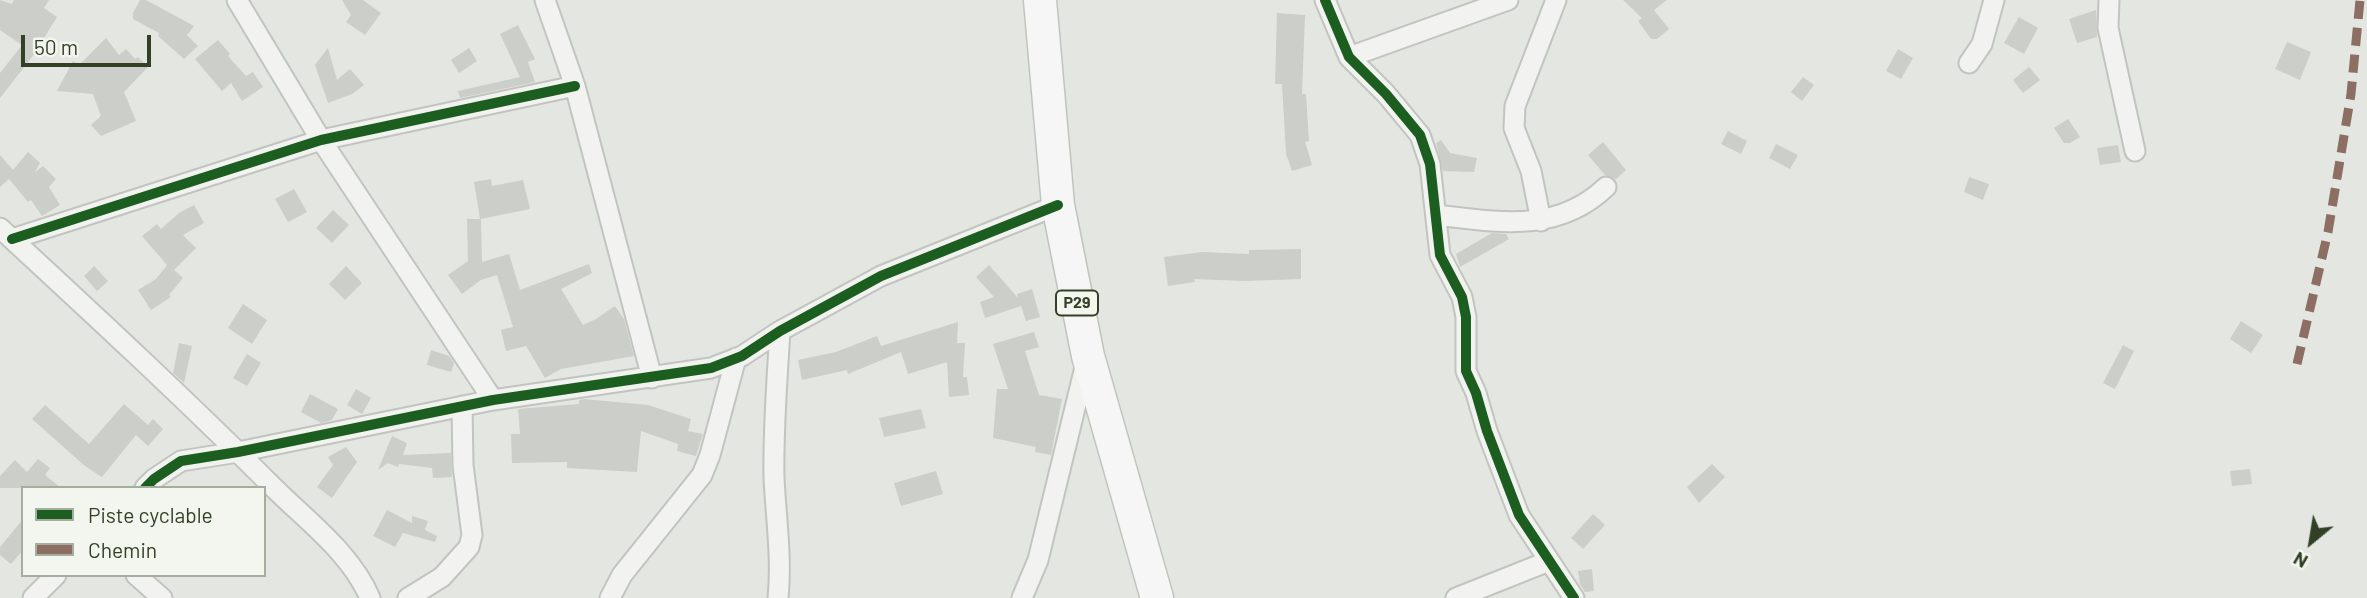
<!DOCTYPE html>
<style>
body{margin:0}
#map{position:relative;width:2367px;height:598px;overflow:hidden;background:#e4e6e1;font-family:Barlow,sans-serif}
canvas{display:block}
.legend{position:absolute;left:21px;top:486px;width:245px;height:91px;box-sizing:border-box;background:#f2f6ee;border:2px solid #a5ae9e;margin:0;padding:9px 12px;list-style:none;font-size:21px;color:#324126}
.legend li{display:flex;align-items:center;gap:14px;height:35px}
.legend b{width:35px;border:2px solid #a5ae9e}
.north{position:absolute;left:2276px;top:507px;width:70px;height:70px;-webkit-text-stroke:5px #f2f6ee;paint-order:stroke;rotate:210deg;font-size:19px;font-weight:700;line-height:28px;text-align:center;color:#324126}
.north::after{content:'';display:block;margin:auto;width:24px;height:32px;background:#324126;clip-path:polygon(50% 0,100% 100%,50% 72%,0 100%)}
.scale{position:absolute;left:21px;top:35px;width:130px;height:32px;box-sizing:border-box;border:4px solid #324126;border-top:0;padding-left:9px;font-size:21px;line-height:24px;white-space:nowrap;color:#324126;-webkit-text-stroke:5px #f2f6ee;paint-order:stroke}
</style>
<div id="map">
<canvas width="2367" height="598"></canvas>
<ul class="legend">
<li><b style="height:9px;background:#1b5e20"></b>Piste cyclable</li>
<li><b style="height:9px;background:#8d6e63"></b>Chemin</li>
</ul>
<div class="north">N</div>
<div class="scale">50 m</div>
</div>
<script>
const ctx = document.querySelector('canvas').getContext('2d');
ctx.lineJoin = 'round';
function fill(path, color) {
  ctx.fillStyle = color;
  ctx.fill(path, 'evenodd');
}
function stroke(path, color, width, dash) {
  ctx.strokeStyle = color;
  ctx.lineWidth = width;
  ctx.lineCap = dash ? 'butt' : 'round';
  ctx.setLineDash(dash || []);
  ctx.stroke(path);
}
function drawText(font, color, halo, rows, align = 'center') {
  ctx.font = font + ' Barlow,sans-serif';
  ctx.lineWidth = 5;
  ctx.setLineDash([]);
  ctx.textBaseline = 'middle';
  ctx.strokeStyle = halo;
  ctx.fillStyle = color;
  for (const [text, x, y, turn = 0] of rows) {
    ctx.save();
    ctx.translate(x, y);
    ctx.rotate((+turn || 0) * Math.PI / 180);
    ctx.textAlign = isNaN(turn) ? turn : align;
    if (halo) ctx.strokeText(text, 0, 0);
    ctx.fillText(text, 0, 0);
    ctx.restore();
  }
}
const building = new Path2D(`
 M0,0L12,4L14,0H49L44,8L57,17L35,53L0,98V73L22,45L0,30Z
 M140,0H146L194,26L187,35L198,46L184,59L158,36L159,33L133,19V13Z
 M342,0H363L381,13L365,35L346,22L351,15Z
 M1623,0H1667L1654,10L1669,29L1657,39H1651L1638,21L1642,18Z
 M2096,10L2097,37L2077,43L2069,19Z
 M1277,13L1305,15L1302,94H1306L1309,141L1305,142L1312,165L1292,171L1286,154L1282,84H1275Z
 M2019,17L2038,28L2024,54L2004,43Z
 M518,25L535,59L528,62L535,82L460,98L458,91L520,77L500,34Z
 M106,38L119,55L126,49L135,59L138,57L148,67L124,92L136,121L101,136L91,125L101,116L93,94L57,91L73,61L79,65Z
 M218,40L230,54L228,56L246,76L253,72L263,87L242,101L231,83L222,91L195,59Z
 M2287,42L2311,52L2300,80L2275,69Z
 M328,48L337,80L350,69L364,85L352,94L328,103L315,65Z
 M469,48L477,61L459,73L451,60Z
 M1898,49L1913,58L1901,79L1886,71Z
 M2029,67L2040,80L2023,93L2013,80Z
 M1803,77L1814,85L1802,101L1791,92Z
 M2068,119L2080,137L2070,143H2064L2054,128Z
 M1728,131L1747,141L1741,154L1721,144Z
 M1441,140L1450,153L1477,158L1474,172L1443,171L1436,143Z
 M1603,142L1626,170L1616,179L1605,175L1588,155Z
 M1776,144L1798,155L1790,169L1769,158Z
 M2118,145L2121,162L2100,165L2097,148Z
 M28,152L40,163L35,172L43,166L56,179L49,187L60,205L42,216L31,200L28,202L9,179L0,187V155L13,170Z
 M1969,177L1989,184L1983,200L1964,192Z
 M491,179L492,186L523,180L530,209L481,219L482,262L509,254L520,290L589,264L592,273L561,289L583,325L596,319L615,306L624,319L634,356L561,369L545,378L526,346L506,351L501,330L513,327L497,275L481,280L462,294L448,275L468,261L467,219H480L474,182Z
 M294,189L307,212L288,222L275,199Z
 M194,205L204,223L183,235L196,248L174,270L183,278L169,295L171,297L151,310L138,290L156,279L167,265L142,236L157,224L161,229L179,213Z
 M333,210L349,225L332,243L316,228Z
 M1492,233L1506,234L1509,239L1460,267L1456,254Z
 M1301,249V279L1244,281L1194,279L1195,282L1168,286L1164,257L1202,252L1249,254V250Z
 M989,265L1018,298L1017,294L1032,289L1040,317L1026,321L1021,306L985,318L980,302L994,297L976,277Z
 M94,266L108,281L97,291L84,276Z
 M346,266L362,283L345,300L329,284Z
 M243,304L267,320L252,344L228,328Z
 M2241,321L2263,335L2251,353L2230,339Z
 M958,322L957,343H965L963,377H967L969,395L949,397L947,362L908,374L901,352L848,374L847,370L802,380L798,360L836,352L877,336L881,346Z
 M1034,332L1039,347L1025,351L1039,395L1062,399L1051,455L1035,452L1036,447L993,438L997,389H1008L993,344Z
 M179,343L192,346L184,383L173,373Z
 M2123,345L2134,351L2115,389L2103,383Z
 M431,350L449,356L454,363L451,372L427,365Z
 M247,354L261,363L247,386L233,378Z
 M356,389L371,398L362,414L347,405Z
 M310,394L338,409L332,420L321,423L301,412Z
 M584,399L648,405L691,419L688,431L703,434L696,456L677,451L678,444L641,431L637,472L567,468V462L512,463L511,434H520L518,409L579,404V400Z
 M124,404L148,425L153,419L163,429L148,446L136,435L102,477L85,466L32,419L45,405L89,444Z
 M921,409L926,428L884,437L879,418Z
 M392,436L407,443L403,455L451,453L452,477L433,478L432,468L399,464L398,467L388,463L378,470Z
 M346,447L357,462L332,498L317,487L333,465L328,457Z
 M38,459L50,468L45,475L61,488H0V476L15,460L27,472Z
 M1712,464L1725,477L1699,503L1687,487Z
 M2250,469L2252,484L2232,486L2230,471Z
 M936,471L943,494L901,506L894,483Z
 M387,510L412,523V516L428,521L425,530L437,536L435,542L403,533L395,547L373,536Z
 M1593,514L1605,525L1583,549L1571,538Z
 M23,519V550L11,564L0,555V547Z
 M1592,569L1594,591L1585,592L1580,584L1578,571Z`);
const minor = new Path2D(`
 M237,0L321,140L493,400
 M545,0L575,86L652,378
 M1325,0L1349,57L1386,94L1420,135L1430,164L1440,255L1462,297L1466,317V371L1476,393L1487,431L1519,515L1574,598
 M2109,0L2108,28L2135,151
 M1349,57L1508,0
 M1969,63L1982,44L1994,0
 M1436,215C1497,222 1557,234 1606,187
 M1541,221L1531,171L1514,128L1515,106L1556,0
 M0,228C92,313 184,398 273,487C307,521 351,553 370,598
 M12,239L321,140L575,86
 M145,488L154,479L181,461L238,452L493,400L711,368L742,356L780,331L881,276L1058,205
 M136,575L162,598
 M33,598L56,575
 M408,598L442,577L469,547L472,535L463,465L462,406
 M610,598L622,575L702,475L710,455L736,358
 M778,598C782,558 776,518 774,478C773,429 777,380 780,331
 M1022,598L1038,560L1086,363
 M1456,598L1549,561`);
const primary = new Path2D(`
 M1040,0L1058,205L1088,356L1157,598`);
const quiet = new Path2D(`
 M2297,364L2328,232L2351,94L2360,0`);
const cycleway = new Path2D(`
 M1325,0L1349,57L1386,94L1420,135L1430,164L1440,255L1462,297L1466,317V371L1476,393L1487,431L1519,515L1574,598
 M12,239L321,140L575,86
 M145,488L154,479L181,461L238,452L493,400L711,368L742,356L780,331L881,276L1058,205`);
const shields = [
 [1077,303,42]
];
const shieldNames = [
 ["P29",1077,303]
];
fill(building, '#cccec9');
stroke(minor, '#c2c4bf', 23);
stroke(primary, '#c1c4bd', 35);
stroke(minor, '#f2f3f0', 19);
stroke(primary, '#f5f6f5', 32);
stroke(quiet, '#8d6e63', 9, [18, 9]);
stroke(cycleway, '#1b5e20', 10);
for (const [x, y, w] of shields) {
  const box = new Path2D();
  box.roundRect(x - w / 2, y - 12.5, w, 25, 5);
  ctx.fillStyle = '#f2f6ee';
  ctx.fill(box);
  stroke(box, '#324126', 2);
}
drawText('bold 16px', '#324126', null, shieldNames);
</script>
